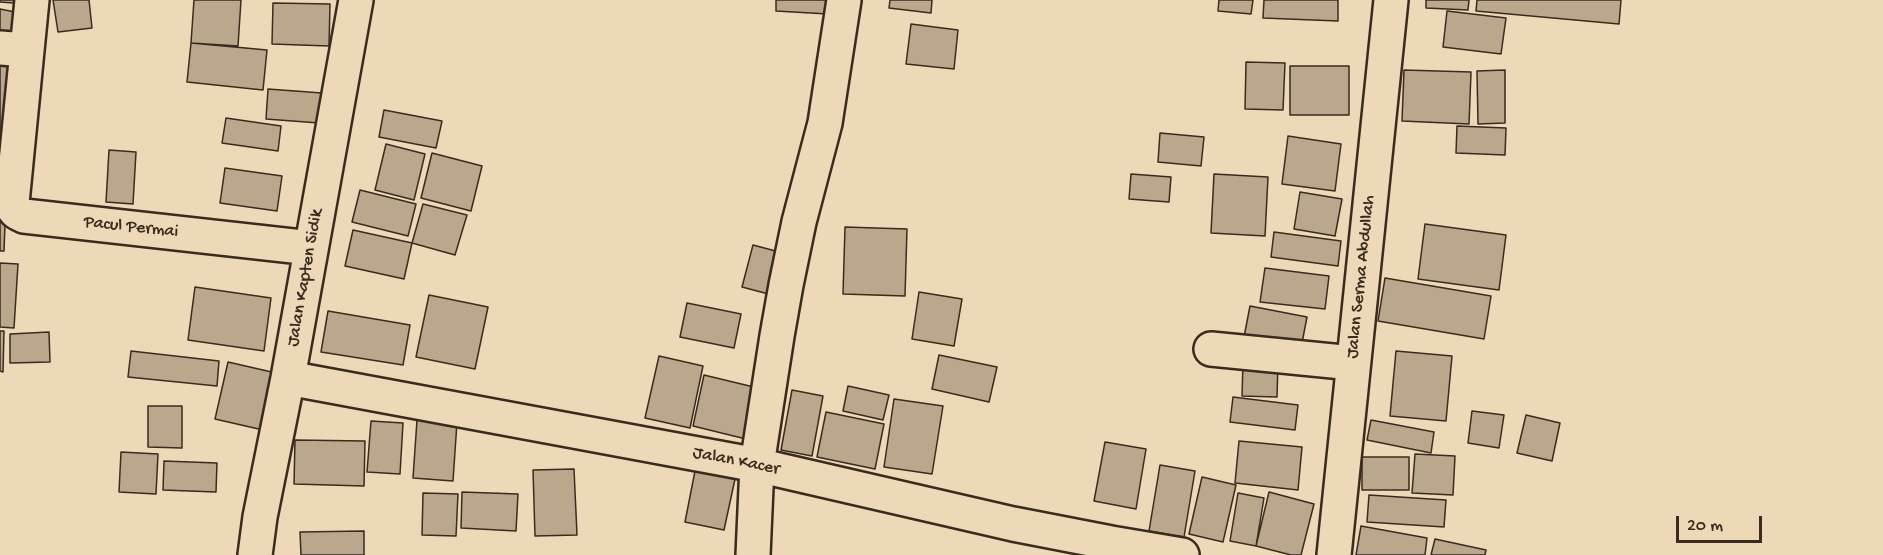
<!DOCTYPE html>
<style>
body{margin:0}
#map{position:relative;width:1883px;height:555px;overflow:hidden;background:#edd9b7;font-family:"Gochi Hand",sans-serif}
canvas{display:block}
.scale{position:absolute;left:1676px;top:516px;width:86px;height:27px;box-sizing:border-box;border:3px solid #3b2a1e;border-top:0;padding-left:8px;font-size:18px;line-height:21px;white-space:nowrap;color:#3b2a1e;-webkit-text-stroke:4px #edd9b7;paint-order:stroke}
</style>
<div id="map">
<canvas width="1883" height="555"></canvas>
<div class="scale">20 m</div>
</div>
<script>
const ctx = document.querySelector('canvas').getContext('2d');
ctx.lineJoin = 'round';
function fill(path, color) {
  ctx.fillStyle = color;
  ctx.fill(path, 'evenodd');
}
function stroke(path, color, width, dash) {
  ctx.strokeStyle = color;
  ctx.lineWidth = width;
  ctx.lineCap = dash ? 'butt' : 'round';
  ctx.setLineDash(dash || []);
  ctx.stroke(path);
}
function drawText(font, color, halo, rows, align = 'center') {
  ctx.font = font + ' "Gochi Hand",sans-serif';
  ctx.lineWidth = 4.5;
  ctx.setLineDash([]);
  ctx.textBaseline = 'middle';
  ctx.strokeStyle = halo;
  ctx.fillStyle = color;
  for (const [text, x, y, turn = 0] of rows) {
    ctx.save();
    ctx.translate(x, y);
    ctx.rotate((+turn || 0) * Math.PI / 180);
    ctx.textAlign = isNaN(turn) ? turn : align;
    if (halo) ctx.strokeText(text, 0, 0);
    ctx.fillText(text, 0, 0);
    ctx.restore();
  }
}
const building = new Path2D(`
 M0,0H14V3L0,2Z
 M53,0H89L92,28L58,32Z
 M194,0H241L238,46L191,43Z
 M776,0H846L845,15L776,11Z
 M890,0H932L931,13L889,8Z
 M1219,0H1253L1251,14L1218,11Z
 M1264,0H1338V21L1263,18Z
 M1426,0H1469L1468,10L1426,8Z
 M1477,0H1621L1619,24L1476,11Z
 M273,3L330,4L329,46L272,44Z
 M0,9L25,14L20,45L0,41Z
 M1447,11L1506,18L1501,54L1443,47Z
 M911,24L958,30L954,69L906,64Z
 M191,43L267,50L263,90L187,82Z
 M0,62L17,63L12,133L0,132Z
 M1246,62L1285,63L1283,110L1245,109Z
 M1290,66H1349V115H1290Z
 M1404,70L1471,72L1469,124L1402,121Z
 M1505,70V123L1478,124L1477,71Z
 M268,89L322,93L319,123L266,119Z
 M384,110L442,121L436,148L379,137Z
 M226,118L281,126L278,151L222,143Z
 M1457,126L1506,128L1505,155L1456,153Z
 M1160,133L1204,137L1201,166L1158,162Z
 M1288,136L1341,144L1335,191L1282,184Z
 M386,144L425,154L414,200L375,190Z
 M109,150L136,152L133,204L106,202Z
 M432,153L482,166L471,211L421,198Z
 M225,168L282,176L277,211L220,203Z
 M1131,174L1171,177L1169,202L1129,199Z
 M1214,174L1268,177L1265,236L1211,233Z
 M360,190L416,204L408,236L352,222Z
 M1300,192L1342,199L1335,236L1294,229Z
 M0,199H6L4,251H0Z
 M423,204L467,215L455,255L412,243Z
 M1425,224L1506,235L1499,290L1418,279Z
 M845,227L907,229L905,296L843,294Z
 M353,230L412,243L404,279L345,266Z
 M1274,232L1341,241L1338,266L1271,257Z
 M753,245L787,254L776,296L742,287Z
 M0,263L18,264L14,328L0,327Z
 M1265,268L1329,276L1325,309L1260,302Z
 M1385,278L1491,296L1484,339L1378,321Z
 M195,287L271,298L264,351L188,340Z
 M919,292L962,299L954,346L912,339Z
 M429,295L488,307L475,369L416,357Z
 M687,303L741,314L734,348L680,337Z
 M1250,306L1307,317L1301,348L1244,337Z
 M328,311L410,325L403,365L321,352Z
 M0,331H4L3,372L0,371Z
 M49,332L50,362L10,363V334Z
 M131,351L219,361L217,386L128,377Z
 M1396,351L1452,356L1446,421L1390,416Z
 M939,355L997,367L989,402L932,389Z
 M659,356L703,366L690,428L645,418Z
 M228,362L276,373L263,430L215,419Z
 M1243,362L1278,363L1277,397L1242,396Z
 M704,375L762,389L750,440L693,426Z
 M848,386L889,395L883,420L843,411Z
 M792,390L823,396L812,456L781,450Z
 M1233,397L1298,405L1295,430L1230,422Z
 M894,399L943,406L932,474L884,467Z
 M148,406H182V448L148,447Z
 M1472,411L1504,415L1499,448L1468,443Z
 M826,412L884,424L875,469L817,457Z
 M1526,415L1560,423L1552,461L1517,453Z
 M417,420L457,422L453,481L413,478Z
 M1371,420L1434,432L1431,453L1367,440Z
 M371,421L403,423L400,474L367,472Z
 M295,440L365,441L364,486L294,484Z
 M1239,441L1302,447L1298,490L1235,483Z
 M1105,442L1146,449L1136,509L1094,501Z
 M121,452L158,454L156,494L119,492Z
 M1415,454L1455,456L1453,495L1412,493Z
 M1362,457H1409V490H1362Z
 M164,461L217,463L216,492L163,490Z
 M1160,465L1195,471L1184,537L1149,531Z
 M574,469L577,535L535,536L533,470Z
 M695,471L735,479L724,530L685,522Z
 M1202,477L1236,485L1223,542L1189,534Z
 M462,492L518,494L516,531L461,528Z
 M1269,492L1314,504L1301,555H1291L1256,546Z
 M423,493L458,494L456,536L422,535Z
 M1238,493L1264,498L1256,546L1230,541Z
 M1369,495L1446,500L1444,527L1367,522Z
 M1361,526L1427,538L1425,555H1356Z
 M364,531V555H301L300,532Z
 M1435,539L1486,550L1485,555H1431Z`);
const minor = new Path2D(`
 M32,0L12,203C13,211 17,213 24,216L311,248
 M0,48L27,50
 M1211,349L1353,363
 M288,378L757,465L1013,524L1111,543L1182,555
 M255,555L260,517L288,378L356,0
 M753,555L757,465L777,336L786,285L799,222L825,123L844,0`);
const major = new Path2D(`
 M1334,555L1391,0`);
const streetNames = [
 ["Pacul Permai",131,228,6],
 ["Jalan Serma Abdullah",1362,277,-84],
 ["Jalan Kapten Sidik",306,278,-80],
 ["Jalan Kacer",736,462,11]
];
fill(building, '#bba88c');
stroke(building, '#3b2a1e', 1.5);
stroke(minor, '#3b2a1e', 38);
stroke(major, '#3b2a1e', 38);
stroke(minor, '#edd9b7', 33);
stroke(major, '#edd9b7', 33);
drawText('18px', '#3b2a1e', '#edd9b7', streetNames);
</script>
